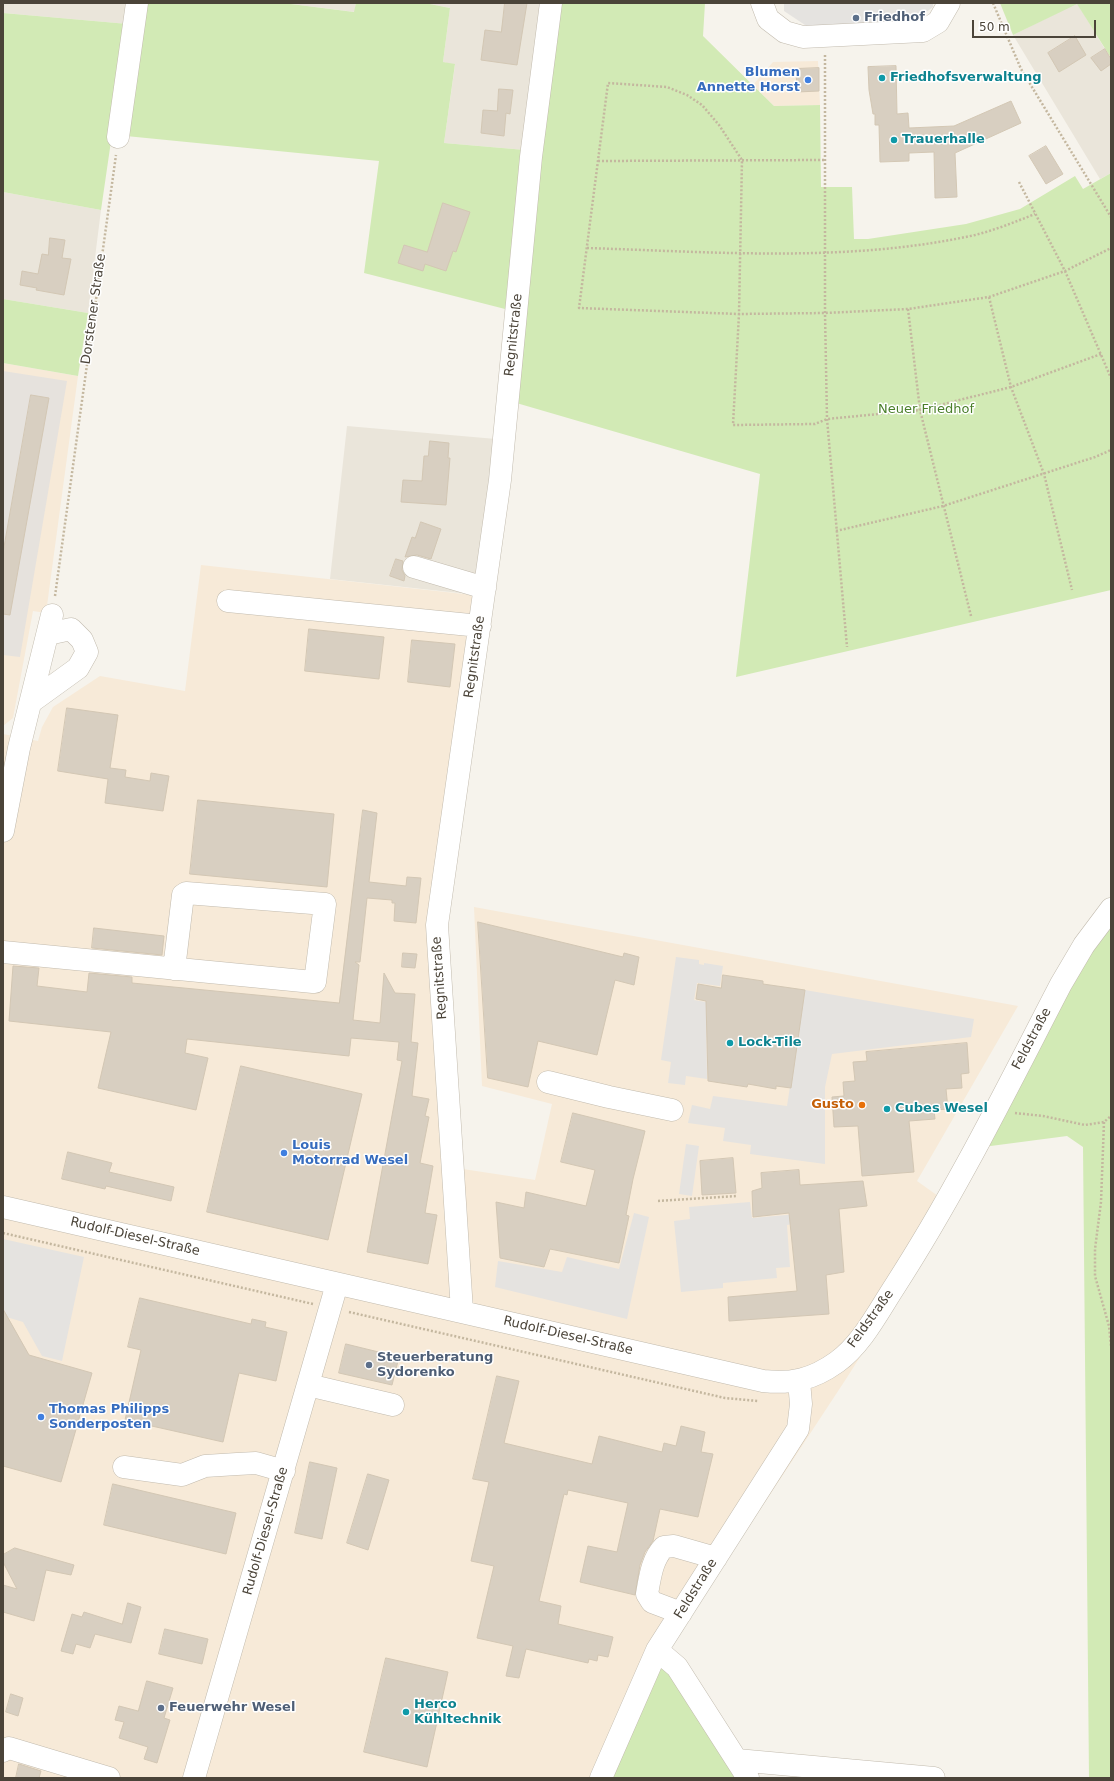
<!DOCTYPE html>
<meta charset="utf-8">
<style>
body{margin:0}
#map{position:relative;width:1114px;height:1781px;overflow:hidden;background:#f6f3ec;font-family:"DejaVu Sans",sans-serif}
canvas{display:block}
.frame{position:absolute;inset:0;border:4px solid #4b4439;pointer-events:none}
.scale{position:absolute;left:972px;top:20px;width:124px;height:18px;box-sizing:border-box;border:2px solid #4b4439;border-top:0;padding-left:5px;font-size:12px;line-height:14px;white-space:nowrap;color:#4b4439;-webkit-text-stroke:3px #fff;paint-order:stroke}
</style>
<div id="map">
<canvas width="1114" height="1781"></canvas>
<div class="frame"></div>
<div class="scale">50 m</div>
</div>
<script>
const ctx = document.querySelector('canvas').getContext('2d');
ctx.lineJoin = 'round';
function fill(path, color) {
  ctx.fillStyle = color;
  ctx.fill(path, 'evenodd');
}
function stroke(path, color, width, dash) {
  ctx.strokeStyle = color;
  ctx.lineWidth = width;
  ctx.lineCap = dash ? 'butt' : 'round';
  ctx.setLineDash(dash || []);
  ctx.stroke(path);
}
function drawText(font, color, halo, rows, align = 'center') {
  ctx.font = font + ' "DejaVu Sans",sans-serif';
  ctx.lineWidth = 3;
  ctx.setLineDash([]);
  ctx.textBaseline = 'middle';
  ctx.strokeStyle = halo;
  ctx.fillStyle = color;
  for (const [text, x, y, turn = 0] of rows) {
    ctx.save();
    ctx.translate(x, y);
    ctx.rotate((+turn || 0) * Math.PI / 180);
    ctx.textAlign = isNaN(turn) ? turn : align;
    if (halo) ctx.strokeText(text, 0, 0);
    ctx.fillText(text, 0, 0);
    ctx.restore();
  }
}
const residential = new Path2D(`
 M3,3H131L128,24L3,13Z
 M283,3H356L355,12Z
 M425,3H544L525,150L444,143L455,65L443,62L450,8Z
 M1077,3L1111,59V173L1100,179L1013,35Z
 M3,192L101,210L88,313L3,299Z
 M347,426L496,439L478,595L330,579Z`);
const commercial = new Path2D(`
 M818,61L820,105L774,106L753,85L773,62Z
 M3,363L78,376L46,613L33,611L13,718L3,726Z
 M201,565L491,597L442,922L463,1169L535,1180L552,1104L482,1086L474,907L1018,1006L917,1181L955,1208L846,1379L671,1645L593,1778H3V734L38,741L42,727L53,707L100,676L185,691Z`);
const industrial = new Path2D(`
 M3,371L67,381L20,657L3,655Z`);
const green = new Path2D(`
 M143,3H283L354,12L356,3H425L450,8L443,62L455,64L444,143L525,150L509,310L364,273L379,161L126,136Z
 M557,3H705L703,36L774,106L820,105L821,187H852L854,239H868L966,224L1020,209L1075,176L1083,189L1111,173V590L736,677L760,474L513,402Z
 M1000,3H1111V58L1077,4L1013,35Z
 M3,13L128,24L101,210L3,192Z
 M3,299L88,313L78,376L3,363Z
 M1111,918V1778H1089L1083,1147L1067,1136L983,1147L1088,944Z
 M659,1664L673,1671L741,1778H610Z`);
const parking = new Path2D(`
 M784,3H933V7L910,24L808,27L784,11Z
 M676,957L699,960V964L704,965V963L723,966L720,986L697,983L694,1000L706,1002L707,1079L686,1076L685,1085L668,1083L671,1062L661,1060Z
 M805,990L974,1019L971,1037L832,1054L825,1087V1164L750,1154L751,1145L723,1141L725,1128L688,1123L692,1105L710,1109L713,1096L787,1106Z
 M686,1144L699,1146L692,1196L679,1194Z
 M750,1202L752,1218L798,1214L799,1223L787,1225L790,1267L776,1268L777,1278L723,1283V1288L681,1292L674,1221L690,1219L689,1207Z
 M634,1213L649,1217L627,1319L495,1287L498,1261L562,1272L567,1257L619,1269Z
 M3,1239L84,1257L62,1361L42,1356L23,1322L3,1316Z`);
const building = new Path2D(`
 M505,3H527L517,65L481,60L485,30L501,32Z
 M1075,36L1086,55L1059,72L1048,53Z
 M1105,49L1111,59V64L1101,71L1091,58Z
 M896,66L897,114L908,113L909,128L954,126L1011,101L1021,123L955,153L957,197L935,198L934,152L909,153V161L880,162L879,125H875V114H873L869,90L868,67Z
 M819,68V91L797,92L796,69Z
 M499,89L513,90L510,114L506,113L504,136L481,133L483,110L497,111Z
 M1046,146L1063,174L1046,184L1029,156Z
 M443,203L470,212L456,252L453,251L446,271L425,264L423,271L398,263L404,245L427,252Z
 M50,238L65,240L62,258L71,259L64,295L36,290L37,288L20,285L22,271L38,274L42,254L48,255Z
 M31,395L49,398L10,615L3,614V553Z
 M430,441L449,443L448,458H450L446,505L401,502L403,480L422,481L424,456H428Z
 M421,522L441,529L431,559L417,555L405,557L412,537L415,538Z
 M396,559L403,561L402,570L405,576L404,581L390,576Z
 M309,629L384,637L379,679L305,671Z
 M412,640L455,644L450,687L408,682Z
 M67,708L118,715L110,768L126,770L125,777L150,781L151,773L169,776L163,811L105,803L108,779L58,771Z
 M198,800L334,814L327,887L190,874Z
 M363,810L377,813L369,882L406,886L407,877L421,878L416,923L394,921L395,903H392V900L367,898L360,962H355L359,965L353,1020L380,1023L384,973L395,993L415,994L411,1042L418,1043L412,1096L429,1099L425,1116L429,1117L420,1163L433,1166L425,1213L437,1215L428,1264L367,1252L402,1061L397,1060L399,1042L351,1038L349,1056L187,1039L185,1053L208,1058L196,1110L98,1088L111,1032L9,1021L13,966L39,968L37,986L87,992L89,973L132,977V983L339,1003Z
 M478,922L623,957L624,953L639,957L634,985L615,980L597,1055L538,1041L528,1087L488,1078Z
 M94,928L164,936L162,955L92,948Z
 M403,953L417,954L415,968L402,967Z
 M723,975L763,981V984L805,990L791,1088L776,1086V1089L748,1084L747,1087L708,1081L706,1001L696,999L698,984L721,988Z
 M967,1043L969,1073L961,1074L962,1088L946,1089L948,1109L934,1110L935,1119L909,1121L914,1172L862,1176L858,1126L834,1127L832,1097L844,1096L843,1082L855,1081L853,1062L867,1061L866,1052Z
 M241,1066L362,1094L328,1240L207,1212Z
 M573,1113L645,1131L633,1179L626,1215L629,1216L619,1263L550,1249L544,1267L500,1258L496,1202L524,1208L526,1192L586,1206L595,1170L561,1162Z
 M68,1152L112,1163L109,1172L174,1187L171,1201L106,1186L105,1189L62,1179Z
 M733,1158L736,1193L702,1195L700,1161Z
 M799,1170L800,1185L863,1181L867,1206L839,1209L844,1272L826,1275L829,1314L729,1321L728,1297L797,1291L789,1213L753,1217L752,1191L762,1188L761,1173Z
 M140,1298L251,1324L252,1319L266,1322L265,1327L287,1332L276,1381L239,1373L223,1442L125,1420L141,1350L128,1347Z
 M3,1309L29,1355L92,1373L61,1482L3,1466Z
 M346,1344L399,1357L392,1385L339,1373Z
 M497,1376L519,1381L504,1443L592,1464L599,1436L662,1452L664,1443L676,1446L681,1426L705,1432L701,1452L713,1454L698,1517L660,1509L653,1541L645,1552L640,1565L635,1595L580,1582L588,1546L617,1552L628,1503L568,1490L567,1495L564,1494L539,1601L561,1606L558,1624L613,1637L608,1657L598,1655L597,1661L589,1659L588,1663L526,1649L519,1678L506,1676L513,1646L477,1638L494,1566L471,1561L489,1482L473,1479Z
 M310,1462L337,1468L322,1539L295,1533Z
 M368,1474L389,1480L368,1550L347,1543Z
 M113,1484L236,1513L226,1554L104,1525Z
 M15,1548L74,1565L71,1575L46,1570L34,1621L3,1612V1585L17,1589L3,1562V1555Z
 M128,1603L141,1607L131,1643L95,1634L90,1648L76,1644L73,1654L61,1651L72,1614L82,1617L84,1612L122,1624Z
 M165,1629L208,1639L202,1664L159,1654Z
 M386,1658L448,1672L427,1767L364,1752Z
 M147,1681L173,1688L164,1718L170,1720L157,1763L144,1759L148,1747L119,1738L124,1722L115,1720L119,1706L138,1711Z
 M11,1694L23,1698L18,1716L6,1712Z
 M19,1764L41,1771L39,1778H16Z`);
const path = new Path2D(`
 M993,3L1021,69L1111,217
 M825,55V313L827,419L847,647
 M598,161L825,160
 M1019,182L1065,271L1111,378
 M587,248C716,252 848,263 975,235C995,230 1015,222 1035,214
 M989,297L1011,387L1044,474L1072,590
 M908,309L920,410L971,616
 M1101,354L1011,387L920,410L827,419L815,424L733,425L739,314L742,160L719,125L702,105L687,95L667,87L608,83L579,308L739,314L825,313L908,309L989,297L1065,271L1111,248
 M836,531L943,506L1095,457L1111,450
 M55,596L116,155
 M1015,1113L1043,1116L1085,1125L1104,1122L1111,1116
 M1104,1122L1101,1202L1095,1249V1276L1109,1326L1111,1346
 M658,1201L736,1196
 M3,1233L313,1304
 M349,1312L725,1398L758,1401`);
const minor = new Path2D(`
 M762,3L768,19L785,32L803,37L923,31L938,22L949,3
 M118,137L137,3
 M414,567L485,588
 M228,601L480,626
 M31,702L78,668L87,652L82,640L71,629L48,634
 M3,831L19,748L52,615
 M3,952L313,982H315L325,904L186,893L183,895L174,969
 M548,1082L609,1097L672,1110
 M3,1207L763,1381C791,1384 812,1380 837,1362C862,1344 878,1312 895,1286C957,1190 1008,1086 1061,984L1084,945L1111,909
 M462,1311L437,925L500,480L531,157L551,3
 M308,1385L393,1405
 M124,1467L182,1475L205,1466L237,1464L256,1463L284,1471
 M681,1613L652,1602L647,1594C650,1577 652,1559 664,1547L674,1546L716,1558
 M657,1650L677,1667L748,1778
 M3,1751L9,1748L109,1778
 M737,1760L934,1778
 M194,1778L337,1284
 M601,1778L657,1650L798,1429L801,1404L799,1381`);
const markers = [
 [856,18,4,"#5c6f8a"],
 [882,78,4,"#0f9aa8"],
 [808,80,4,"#3f7fe0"],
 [894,140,4,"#0f9aa8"],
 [730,1043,4,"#0f9aa8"],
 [862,1105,4,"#e8710a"],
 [887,1109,4,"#0f9aa8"],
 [284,1153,4,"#3f7fe0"],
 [369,1365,4,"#5c6f8a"],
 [41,1417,4,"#3f7fe0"],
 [161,1708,4,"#5c6f8a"],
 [406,1712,4,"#0f9aa8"]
];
const serviceNames = [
 ["Friedhof",864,18],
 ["Steuerberatung",377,1358],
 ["Sydorenko",377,1373],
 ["Feuerwehr Wesel",169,1708]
];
const shopNames = [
 ["Blumen",800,73,"right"],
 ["Annette Horst",800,88,"right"],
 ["Louis",292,1146],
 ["Motorrad Wesel",292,1161],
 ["Thomas Philipps",49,1410],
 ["Sonderposten",49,1425]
];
const cultureNames = [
 ["Friedhofsverwaltung",890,78],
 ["Trauerhalle",902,140],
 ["Lock-Tile",738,1043],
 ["Cubes Wesel",895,1109],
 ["Herco",414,1705],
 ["Kühltechnik",414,1720]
];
const streetNames = [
 ["Dorstener Straße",94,309,-82],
 ["Regnitstraße",514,335,-84],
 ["Regnitstraße",475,657,-82],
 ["Regnitstraße",440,978,-94],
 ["Feldstraße",1032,1039,-62],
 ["Rudolf-Diesel-Straße",135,1237,13],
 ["Feldstraße",871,1319,-54],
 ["Rudolf-Diesel-Straße",568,1336,13],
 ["Rudolf-Diesel-Straße",266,1531,-74],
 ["Feldstraße",696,1589,-58]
];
const parkNames = [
 ["Neuer Friedhof",926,410]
];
const foodNames = [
 ["Gusto",854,1105]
];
fill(residential, '#eae5da');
fill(commercial, '#f7ead8');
fill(industrial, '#e6e2dd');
fill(green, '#d2eab5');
fill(parking, '#e5e3e0');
fill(building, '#d8cfc1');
stroke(building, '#d3c7b4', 1);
stroke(minor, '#c2bbae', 23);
stroke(path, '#c4b79f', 2.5, [2, 2]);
stroke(minor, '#fff', 22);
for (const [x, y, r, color] of markers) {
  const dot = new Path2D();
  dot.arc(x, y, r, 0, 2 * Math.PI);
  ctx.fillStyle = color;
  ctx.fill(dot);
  stroke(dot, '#fff', 1.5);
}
drawText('bold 13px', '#4e5e75', '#fff', serviceNames, 'left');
drawText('bold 13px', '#366cbe', '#fff', shopNames, 'left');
drawText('bold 13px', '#0d838f', '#fff', cultureNames, 'left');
drawText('13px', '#4b4439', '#fff', streetNames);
drawText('13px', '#4a7f2a', '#fff', parkNames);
drawText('bold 13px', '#c56008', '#fff', foodNames, 'right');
</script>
